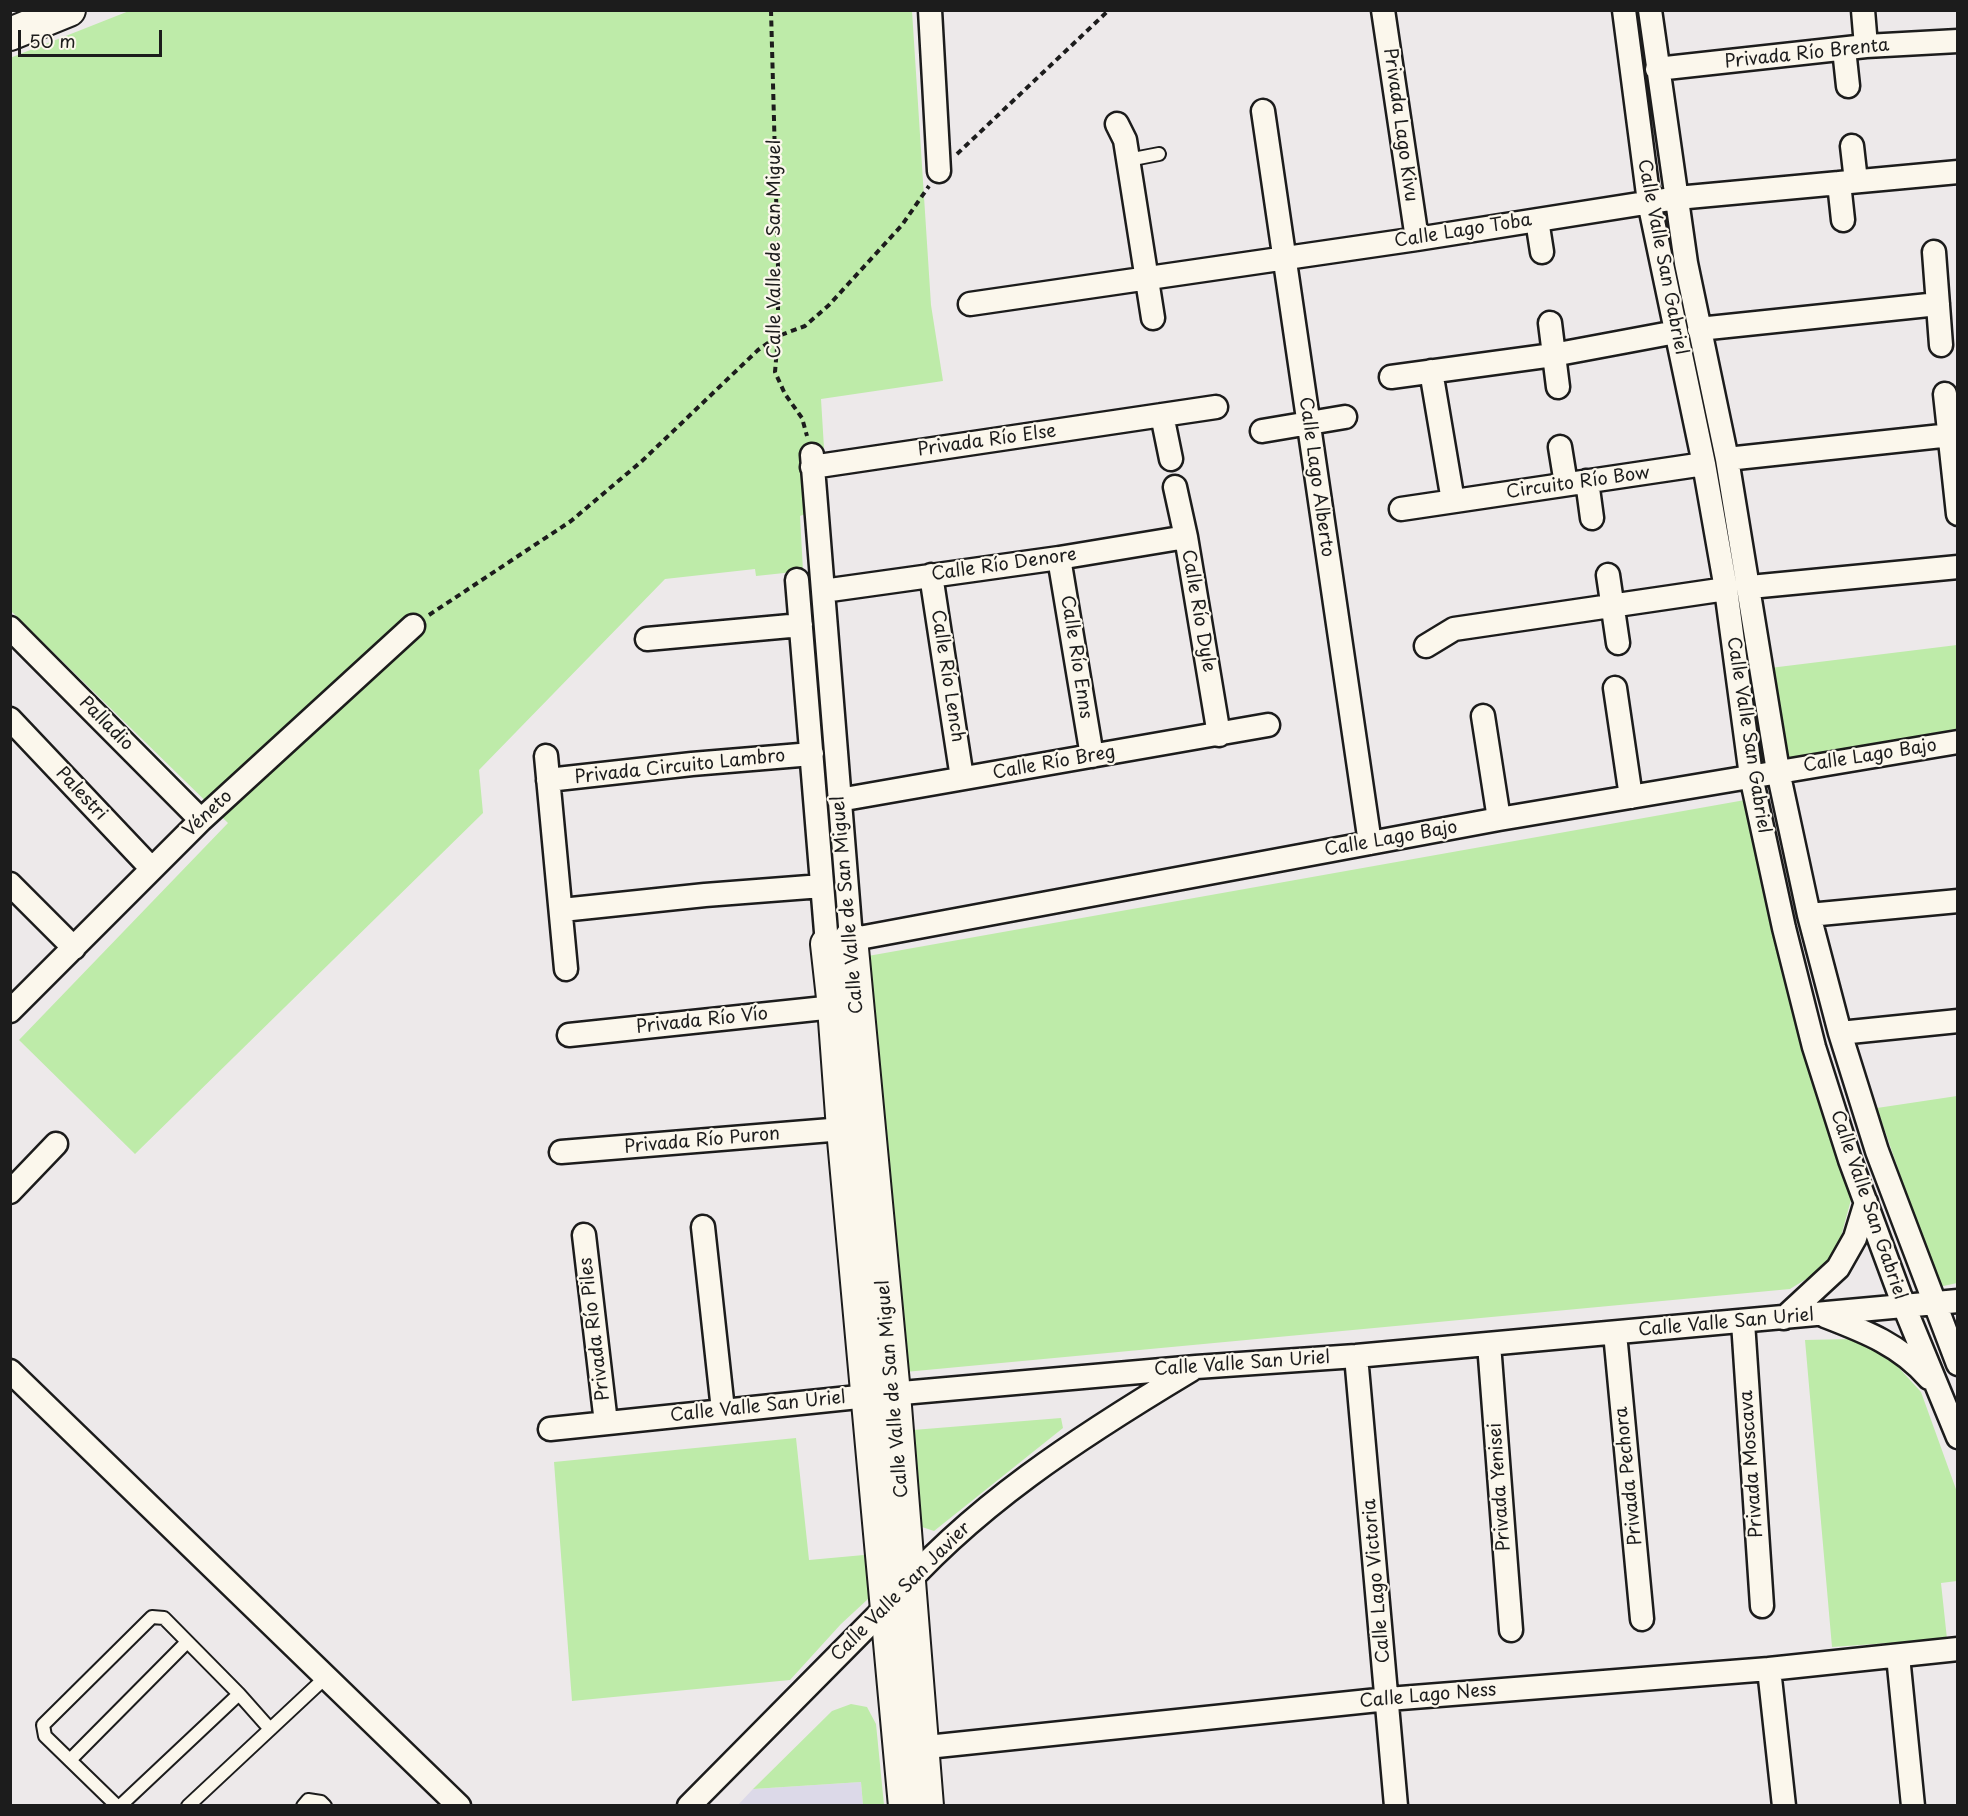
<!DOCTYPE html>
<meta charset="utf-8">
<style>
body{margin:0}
#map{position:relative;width:1968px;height:1816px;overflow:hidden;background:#ede9ea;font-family:"Playpen Sans",sans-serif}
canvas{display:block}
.frame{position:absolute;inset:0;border:12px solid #1c1c1c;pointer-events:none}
.scale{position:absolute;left:18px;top:30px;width:144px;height:27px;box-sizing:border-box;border:3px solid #1c1c1c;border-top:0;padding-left:8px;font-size:18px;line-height:21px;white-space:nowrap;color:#1c1c1c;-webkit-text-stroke:4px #fbf7ec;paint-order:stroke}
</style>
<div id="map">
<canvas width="1968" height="1816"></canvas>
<div class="frame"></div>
<div class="scale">50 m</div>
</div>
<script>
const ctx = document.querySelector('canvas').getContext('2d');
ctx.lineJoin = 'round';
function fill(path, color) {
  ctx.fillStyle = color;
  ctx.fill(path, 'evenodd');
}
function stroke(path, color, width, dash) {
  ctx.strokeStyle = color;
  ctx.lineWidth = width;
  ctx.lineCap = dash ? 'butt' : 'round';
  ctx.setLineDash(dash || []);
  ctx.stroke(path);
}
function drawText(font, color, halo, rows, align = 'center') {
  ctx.font = font + ' "Playpen Sans",sans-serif';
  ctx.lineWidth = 4.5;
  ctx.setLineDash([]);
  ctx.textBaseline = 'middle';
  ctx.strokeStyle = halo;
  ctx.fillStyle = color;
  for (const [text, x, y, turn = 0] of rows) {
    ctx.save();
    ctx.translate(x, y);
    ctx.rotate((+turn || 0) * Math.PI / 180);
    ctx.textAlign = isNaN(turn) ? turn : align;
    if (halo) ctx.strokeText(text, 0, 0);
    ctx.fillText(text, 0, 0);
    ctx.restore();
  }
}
const built = new Path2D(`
 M861,1782L863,1805L737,1806L753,1789Z`);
const green = new Path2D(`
 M129,11H912L931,305L943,381L821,399L824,448L804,451L805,514L800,516L803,571L756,576L755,569L665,579L479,770L483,813L135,1154L19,1040L228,823L11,611L10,58Z
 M1957,645V731L1785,761L1770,668Z
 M1745,800L1852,1196L1834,1262L1790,1289L905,1372L868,956Z
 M1957,1096V1283L1939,1287L1877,1108Z
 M1851,1339L1888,1356L1921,1392L1957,1492V1581L1941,1583L1947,1639L1832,1647L1805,1340Z
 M1061,1418L1063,1428L934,1531L922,1527L913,1430Z
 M796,1438L809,1560L864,1555L869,1586L868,1599L841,1624L790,1680L572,1701L554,1462Z
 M851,1704L867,1707L876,1724L884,1805H863L861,1782L753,1789L832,1711Z`);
const path = new Path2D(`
 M771,10L778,267V336L775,372L785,394L802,418L807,436
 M957,154L1109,10
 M429,615L571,521L642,461L758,350L778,336L805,326L829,305L902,225L929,186`);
const lane = new Path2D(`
 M1128,160L1159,154
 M70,1760L187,1642
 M117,1806L45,1736L43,1725L152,1617L164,1618L239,1694L270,1729
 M120,1806L239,1694
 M188,1806L326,1677
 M303,1806L308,1800L321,1802L325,1806`);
const street = new Path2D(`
 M930,10L939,171
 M1383,10L1417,239
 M1624,10L1649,202L1704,464L1726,589L1751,776L1784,928L1814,1047L1850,1160L1904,1306L1958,1437
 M1650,10L1686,263L1727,459L1778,771L1809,915L1840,1033L1877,1151L1958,1364
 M1863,10L1866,46
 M1844,49L1848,86
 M1657,69L1866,46L1958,41
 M1263,111L1370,843
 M1117,124L1125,140L1153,318
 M1852,146L1856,181
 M1839,183L1843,220
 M1537,220L1542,252
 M1934,252L1941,345
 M970,304L1417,239L1677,198L1958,172
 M1550,323L1558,387
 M1699,329L1938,304
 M1431,371L1453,501
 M1391,377L1553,355L1676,332
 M1945,394L1958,514
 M1162,415L1171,459
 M1262,431L1345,417
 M1560,447L1566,484
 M812,455L851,938
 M1727,459L1951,435
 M812,467L1216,407
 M1587,481L1592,518
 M1175,487L1186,537L1219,735
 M1401,509L1704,464
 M1059,558L1092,756
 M931,575L962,778
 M1608,575L1618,643
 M797,580L827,944L1499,819L1958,742
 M1750,587L1958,567
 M823,591L1059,558L1186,537
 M10,628L201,820
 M647,639L801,625
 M1426,646L1454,629L1726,589
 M1615,688L1631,797
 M1483,716L1499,819
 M10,719L152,869
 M546,756L566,969
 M548,780L692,764L812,754
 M839,800L1268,725
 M10,884L74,948
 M562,910L705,895L822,886
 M1809,915L1958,901
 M10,1011L201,820L413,626
 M1840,1033L1958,1021
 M569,1035L834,1007
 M561,1152L843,1129
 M10,1192L56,1144
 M703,1227L723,1410
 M584,1235L606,1423
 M1825,1316C1864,1331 1901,1345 1929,1378
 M1784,1318L1838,1268L1855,1238L1866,1202
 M1743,1322L1762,1606
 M1615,1333L1642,1619
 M1489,1344L1511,1630
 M1356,1356L1396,1806
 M10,1371L459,1806
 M550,1429L868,1396L1196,1367L1356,1356L1958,1301
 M1898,1656L1913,1806
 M1769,1669L1784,1806
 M908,1749L1388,1699L1769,1669L1958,1649
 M689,1806L887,1606C970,1507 1081,1436 1191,1370`);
const secondary = new Path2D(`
 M10,34L69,10
 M851,938L894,1394L927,1806
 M827,944L834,1007L843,1129L905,1806`);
const streetNames = [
 ["Privada Río Brenta",1807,54,-6],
 ["Privada Lago Kivu",1400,125,82],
 ["Calle Lago Toba",1463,231,-9],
 ["Calle Valle de San Miguel",775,249,-90],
 ["Calle Valle San Gabriel",1662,257,79],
 ["Privada Río Else",987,441,-8],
 ["Calle Lago Alberto",1316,477,82],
 ["Circuito Río Bow",1578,483,-8],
 ["Calle Río Denore",1004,565,-8],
 ["Calle Río Dyle",1198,611,80],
 ["Calle Río Enns",1076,657,81],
 ["Calle Río Lench",947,676,81],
 ["Palladio",106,724,45],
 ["Calle Valle San Gabriel",1748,735,81],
 ["Calle Lago Bajo",1870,756,-9],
 ["Calle Río Breg",1054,763,-10],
 ["Privada Circuito Lambro",680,767,-6],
 ["Palestri",81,794,47],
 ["Véneto",208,814,-43],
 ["Calle Lago Bajo",1391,839,-10],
 ["Calle Valle de San Miguel",848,905,-95],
 ["Privada Río Vío",702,1021,-6],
 ["Privada Río Puron",702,1141,-5],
 ["Calle Valle San Gabriel",1868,1205,71],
 ["Calle Valle San Uriel",1726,1323,-5],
 ["Privada Río Piles",595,1329,-97],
 ["Calle Valle San Uriel",1242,1364,-4],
 ["Calle Valle de San Miguel",893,1389,-95],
 ["Calle Valle San Uriel",758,1407,-6],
 ["Privada Moscava",1752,1464,-94],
 ["Privada Pechora",1629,1476,-96],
 ["Privada Yenisei",1500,1487,-94],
 ["Calle Lago Victoria",1377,1581,-95],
 ["Calle Valle San Javier",901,1592,-45],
 ["Calle Lago Ness",1428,1696,-5]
];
fill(built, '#dcd9e8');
fill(green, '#beeba9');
stroke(lane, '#1c1c1c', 16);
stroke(street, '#1c1c1c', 27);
stroke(secondary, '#1c1c1c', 36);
stroke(path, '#1c1c1c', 4, [6, 4.5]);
stroke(lane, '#fbf7ec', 12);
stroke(street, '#fbf7ec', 22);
stroke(secondary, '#fbf7ec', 32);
drawText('18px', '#1c1c1c', '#fbf7ec', streetNames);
</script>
